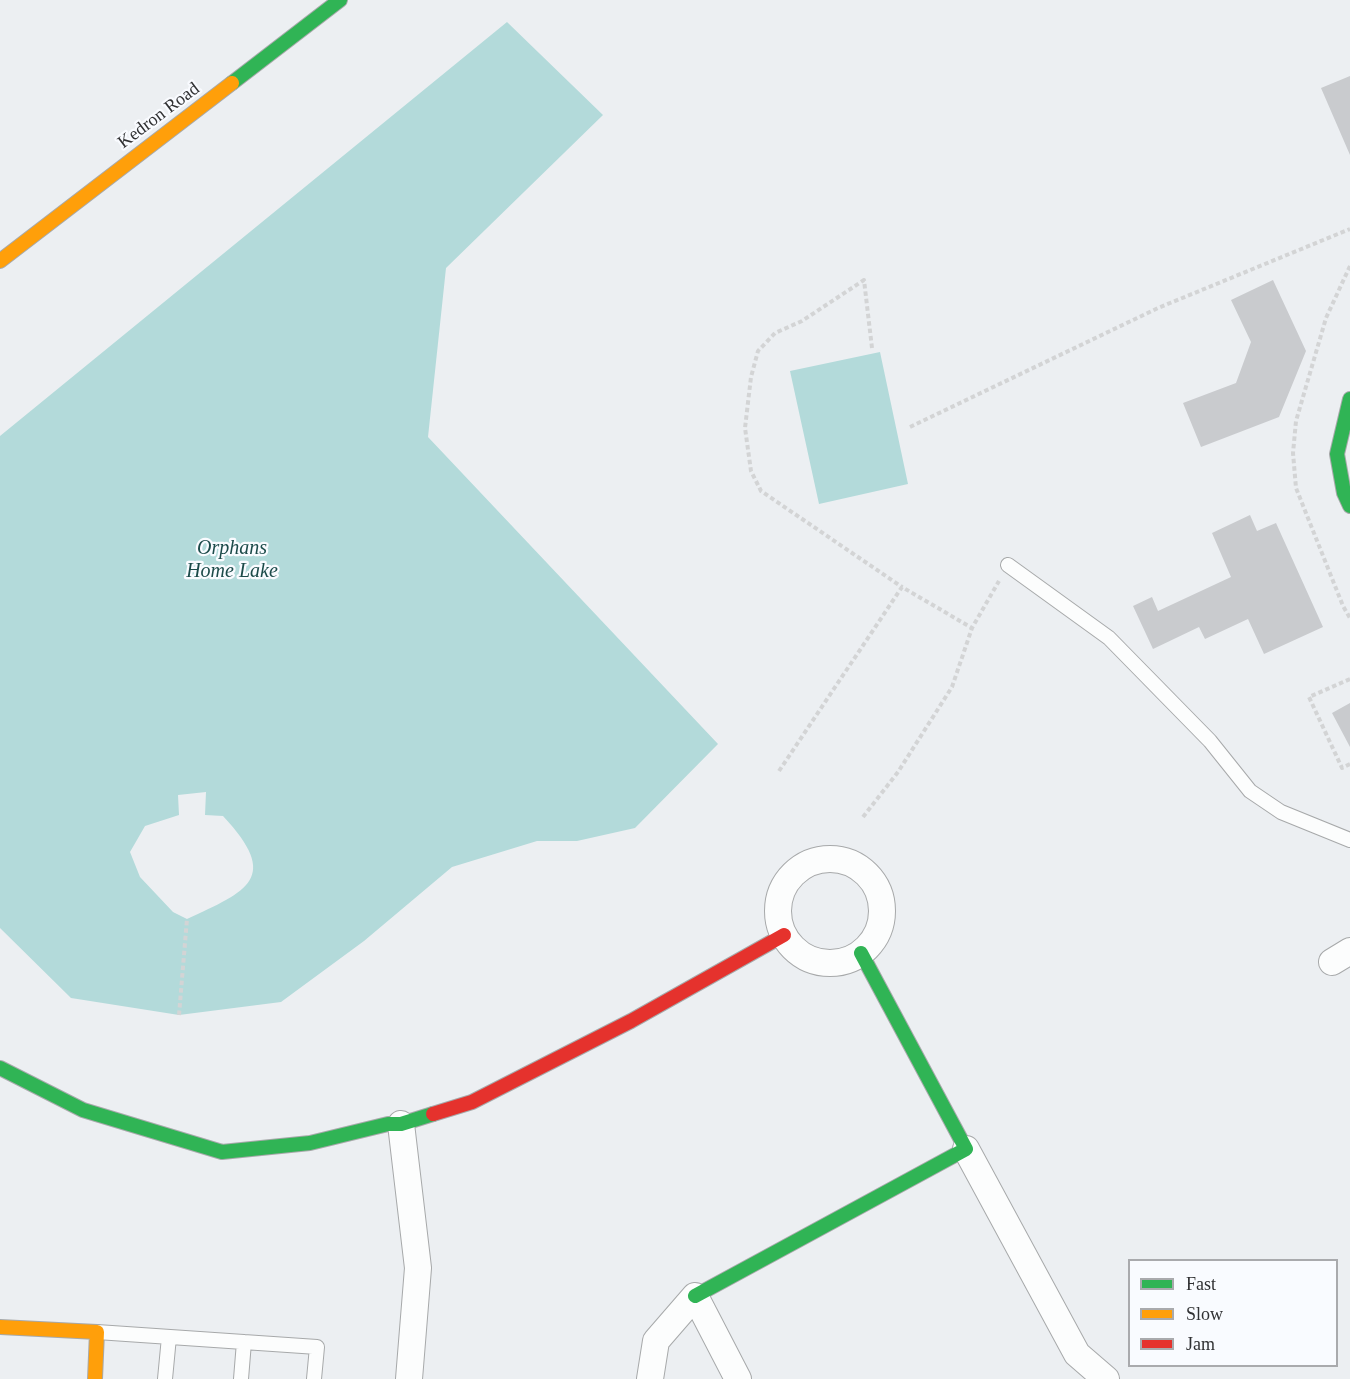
<!DOCTYPE html>
<style>
body{margin:0}
#map{position:relative;width:1350px;height:1379px;overflow:hidden;background:#eceff2;font-family:"Times New Roman",serif}
canvas{display:block}
.legend{position:absolute;left:1128px;top:1259px;width:210px;height:108px;box-sizing:border-box;background:#f9fbff;border:2px solid #a9aaad;margin:0;padding:8px 10px;list-style:none;font-size:18px;color:#303133}
.legend li{display:flex;align-items:center;gap:12px;height:30px}
.legend b{width:30px;border:2px solid #a9aaad}
</style>
<div id="map">
<canvas width="1350" height="1379"></canvas>
<ul class="legend">
<li><b style="height:8px;background:#30b455"></b>Fast</li>
<li><b style="height:8px;background:#ff9f0a"></b>Slow</li>
<li><b style="height:8px;background:#e5322d"></b>Jam</li>
</ul>
</div>
<script>
const ctx = document.querySelector('canvas').getContext('2d');
ctx.lineJoin = 'round';
function fill(path, color) {
  ctx.fillStyle = color;
  ctx.fill(path, 'evenodd');
}
function stroke(path, color, width, dash) {
  ctx.strokeStyle = color;
  ctx.lineWidth = width;
  ctx.lineCap = dash ? 'butt' : 'round';
  ctx.setLineDash(dash || []);
  ctx.stroke(path);
}
function drawText(font, color, halo, rows, align = 'center') {
  ctx.font = font + ' "Times New Roman",serif';
  ctx.lineWidth = 4.5;
  ctx.setLineDash([]);
  ctx.textBaseline = 'middle';
  ctx.strokeStyle = halo;
  ctx.fillStyle = color;
  for (const [text, x, y, turn = 0] of rows) {
    ctx.save();
    ctx.translate(x, y);
    ctx.rotate((+turn || 0) * Math.PI / 180);
    ctx.textAlign = isNaN(turn) ? turn : align;
    if (halo) ctx.strokeText(text, 0, 0);
    ctx.fillText(text, 0, 0);
    ctx.restore();
  }
}
const water = new Path2D(`
 M507,22L603,115L446,268L428,437L718,744L635,828L577,841H537L452,867L364,941L281,1002L179,1015L71,998L0,928V436ZM206,792L205,815L223,816C281,878 248,891 187,919L173,912L140,877L130,852L145,826L179,815L178,795Z
 M880,352L908,484L819,504L790,371Z`);
const building = new Path2D(`
 M1350,76V155L1321,88Z
 M1273,280L1306,351L1279,417L1201,447L1183,403L1236,383L1251,342L1231,300Z
 M1250,515L1257,531L1276,523L1323,627L1264,654L1248,619L1205,639L1199,627L1153,649L1133,606L1152,597L1158,611L1231,577L1212,533Z
 M1350,703V747L1332,713Z`);
const path = new Path2D(`
 M1350,266L1326,318L1296,421L1293,453L1296,488L1343,606L1350,618
 M872,348L864,280L802,321L775,333L758,351L751,377L745,428L751,471L761,491L902,587
 M910,427L1158,308L1350,229
 M1350,679L1309,697L1342,768L1350,764
 M779,771L902,587L972,628L999,581
 M863,817L898,772L952,687L972,628
 M179,1015L187,919`);
const lane = new Path2D(`
 M1008,565L1109,638L1210,741L1250,791L1281,812L1350,840
 M97,1332L317,1347L314,1379
 M165,1379L169,1337
 M241,1379L244,1342`);
const street = new Path2D(`
 M778 911a52 52 0 1 1 104 0a52 52 0 1 1-104 0Z
 M1332,962L1350,951
 M401,1124L418,1268L409,1379
 M966,1149L1077,1354L1106,1379
 M650,1379L656,1341L695,1296L738,1379`);
const fast = new Path2D(`
 M232,83L340,0
 M1350,399L1337,454L1344,493L1350,506
 M0,1068L83,1110L222,1152L310,1143L388,1124H401L433,1114
 M695,1296L966,1149L861,953`);
const slow = new Path2D(`
 M0,261L232,83
 M0,1327L97,1332L95,1379`);
const jam = new Path2D(`
 M433,1114L472,1102L631,1021L784,935`);
const streetNames = [
 ["Kedron Road",159,116,-37]
];
const waterNames = [
 ["Orphans",232,549],
 ["Home Lake",232,572]
];
fill(water, '#b3dada');
fill(building, '#c9cbce');
stroke(lane, '#a7a9aa', 16);
stroke(street, '#a7a9aa', 28);
stroke(fast, '#a7a9aa', 16);
stroke(slow, '#a7a9aa', 16);
stroke(jam, '#a7a9aa', 16);
stroke(path, '#d3d4d5', 4, [4.5, 3]);
stroke(lane, '#fcfdfd', 14);
stroke(street, '#fcfdfd', 26);
stroke(fast, '#30b455', 14);
stroke(slow, '#ff9f0a', 14);
stroke(jam, '#e5322d', 14);
drawText('18px', '#303133', '#f9fbff', streetNames);
drawText('italic 20px', '#1c4b4a', '#f9fbff', waterNames);
</script>
